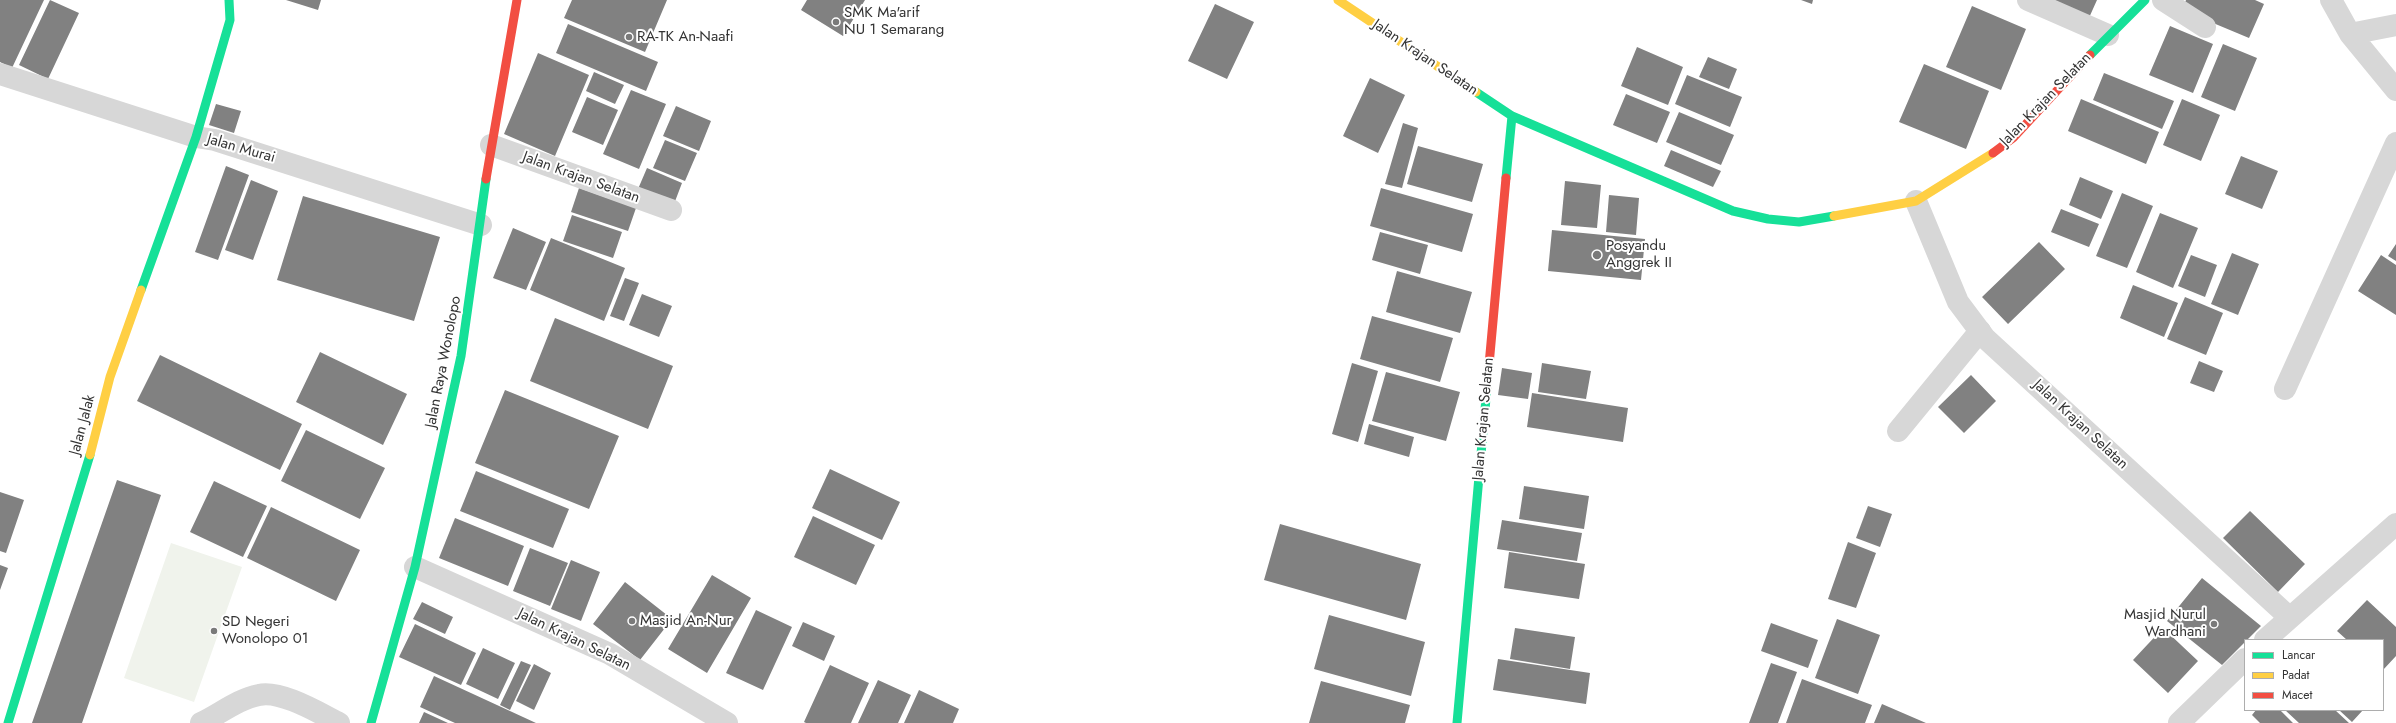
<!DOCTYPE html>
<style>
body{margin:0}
#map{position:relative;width:2396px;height:723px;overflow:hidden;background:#fff;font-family:Jost,sans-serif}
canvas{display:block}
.legend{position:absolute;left:2244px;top:639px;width:140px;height:72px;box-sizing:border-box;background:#fff;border:1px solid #adadad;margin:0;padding:5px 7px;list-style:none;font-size:12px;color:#333}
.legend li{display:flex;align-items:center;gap:8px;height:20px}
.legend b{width:20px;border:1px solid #adadad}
</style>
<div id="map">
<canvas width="2396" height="723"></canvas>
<ul class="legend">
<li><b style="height:5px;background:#16e098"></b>Lancar</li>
<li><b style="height:5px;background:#ffcf43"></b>Padat</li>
<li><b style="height:5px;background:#f24e42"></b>Macet</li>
</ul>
</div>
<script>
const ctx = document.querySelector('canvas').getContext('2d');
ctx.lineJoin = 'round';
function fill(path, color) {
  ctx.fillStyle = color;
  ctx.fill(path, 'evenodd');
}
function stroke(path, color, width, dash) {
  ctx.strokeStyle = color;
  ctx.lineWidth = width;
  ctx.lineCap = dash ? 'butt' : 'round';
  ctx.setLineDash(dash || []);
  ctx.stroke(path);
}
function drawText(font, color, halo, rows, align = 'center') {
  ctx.font = font + ' Jost,sans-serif';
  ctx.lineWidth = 4;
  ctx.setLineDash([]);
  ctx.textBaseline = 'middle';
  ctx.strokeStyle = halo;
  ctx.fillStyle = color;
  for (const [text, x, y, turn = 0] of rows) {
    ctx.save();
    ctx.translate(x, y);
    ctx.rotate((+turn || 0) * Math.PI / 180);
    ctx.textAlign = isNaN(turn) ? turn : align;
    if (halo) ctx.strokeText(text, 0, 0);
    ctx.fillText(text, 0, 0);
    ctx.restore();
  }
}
const green = new Path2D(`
 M171,543L242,567L194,702L124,678Z`);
const building = new Path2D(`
 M0,0H44L12,68L0,62Z
 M50,0L79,13L48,79L19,65Z
 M286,0H321L318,10Z
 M572,0H667L645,52L564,18Z
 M807,0H865L843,36L801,10Z
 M1801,0H1813L1812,4Z
 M2039,0H2097L2088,20Z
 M2186,0H2255L2264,4L2249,38L2182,10Z
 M1215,4L1254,22L1227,79L1188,61Z
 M1972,6L2026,29L2001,90L1946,67Z
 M568,24L658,62L646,91L556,53Z
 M2170,26L2213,44L2193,93L2149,75Z
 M2223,44L2257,58L2235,111L2201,97Z
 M1637,47L1683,67L1668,105L1621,86Z
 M538,53L589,75L555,156L504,134Z
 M1708,57L1737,69L1729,89L1699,77Z
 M1924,64L1989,91L1966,149L1899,122Z
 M594,72L624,85L615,104L586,91Z
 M2104,73L2174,101L2162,129L2093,100Z
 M1687,75L1742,97L1730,127L1675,104Z
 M1370,78L1405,95L1378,153L1343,136Z
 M631,90L666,104L639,169L603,154Z
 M1626,94L1670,112L1657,143L1613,125Z
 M587,97L618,110L603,145L572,132Z
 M2081,99L2159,132L2146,164L2068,131Z
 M2182,99L2220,115L2201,161L2163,145Z
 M216,104L241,111L234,133L209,125Z
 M676,106L711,121L699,151L663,136Z
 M1679,112L1734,135L1721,165L1666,142Z
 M1403,123L1418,128L1402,188L1385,184Z
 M665,140L697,153L685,181L653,168Z
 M1418,146L1483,164L1472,202L1407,184Z
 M1671,150L1721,171L1713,187L1664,166Z
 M2241,156L2278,171L2262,209L2225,194Z
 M226,166L249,175L218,260L195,252Z
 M647,168L682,183L674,204L638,189Z
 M2080,177L2113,191L2101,219L2069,205Z
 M251,180L278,191L253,260L225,250Z
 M1565,181L1601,185L1597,228L1561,225Z
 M579,188L636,208L628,231L571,212Z
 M1381,188L1473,214L1462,252L1370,226Z
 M2122,193L2153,206L2127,268L2096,256Z
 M1609,195L1639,198L1636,235L1606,232Z
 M303,196L440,237L414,321L277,280Z
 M2061,209L2099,224L2089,247L2051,232Z
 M2160,213L2198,228L2173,288L2136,272Z
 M572,215L622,232L613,258L563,241Z
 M513,228L546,242L526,290L493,278Z
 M1552,230L1645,239L1641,280L1548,271Z
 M1380,232L1428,245L1420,274L1372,260Z
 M551,238L625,268L604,321L530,290Z
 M2039,242L2065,269L2008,324L1982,297Z
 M2396,244V261L2388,256Z
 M2232,253L2259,264L2238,315L2211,304Z
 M2191,255L2217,265L2205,297L2178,286Z
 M2381,255L2396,265V315L2358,291Z
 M1397,271L1472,292L1460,333L1386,312Z
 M625,278L639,283L624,321L610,316Z
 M2133,285L2178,303L2164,337L2120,318Z
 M642,294L672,306L659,337L629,325Z
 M2185,297L2223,313L2206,355L2167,339Z
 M1372,316L1453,338L1440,382L1360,359Z
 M555,318L673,366L648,429L530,381Z
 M320,352L407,394L383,445L296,402Z
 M160,355L302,424L280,470L137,401Z
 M2199,361L2223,371L2214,392L2190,383Z
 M1352,363L1378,371L1358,442L1332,434Z
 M1542,363L1591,371L1586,399L1538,392Z
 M1502,368L1532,373L1528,399L1498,395Z
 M1386,372L1460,392L1446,441L1372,421Z
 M1971,375L1996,401L1964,433L1938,407Z
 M505,390L619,436L589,509L475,463Z
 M1532,393L1628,408L1623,442L1527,427Z
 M1369,424L1414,437L1409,457L1364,444Z
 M306,430L385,468L360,519L281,481Z
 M830,469L900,502L882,540L812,508Z
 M476,471L569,509L553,548L460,511Z
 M117,480L161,495L82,723H32Z
 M214,481L267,506L243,557L190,532Z
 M1524,486L1589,496L1584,529L1519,519Z
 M0,492L24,500L6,553L0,551Z
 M1868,506L1892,514L1880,547L1856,538Z
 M271,507L360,550L336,601L247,558Z
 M2250,511L2305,564L2278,592L2223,538Z
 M813,516L875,545L856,585L794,557Z
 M455,518L524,546L508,586L439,558Z
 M1502,520L1582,533L1577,561L1497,549Z
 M1280,524L1421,564L1406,620L1264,580Z
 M1848,542L1876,553L1856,608L1828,599Z
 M530,548L568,563L550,606L513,591Z
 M1509,552L1585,564L1579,599L1504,588Z
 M571,560L600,572L581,621L551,609Z
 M0,565L8,568L0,590Z
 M712,575L751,598L707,673L668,649Z
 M2202,578L2261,626L2222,665L2167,621Z
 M625,582L672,619L640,660L593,624Z
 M2367,600L2396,627V656L2383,670V640H2347L2337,631Z
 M422,602L453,617L445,634L413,619Z
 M756,610L792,627L763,690L726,673Z
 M1329,615L1425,642L1411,696L1314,669Z
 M1837,619L1880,635L1858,694L1815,678Z
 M803,622L835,636L824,661L792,646Z
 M1771,623L1818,640L1808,668L1761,651Z
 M415,624L476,653L461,685L399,657Z
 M1515,628L1575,637L1570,669L1510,659Z
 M2163,628L2198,661L2168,693L2133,660Z
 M483,648L515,663L498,699L466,684Z
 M1498,659L1590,673L1586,704L1493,690Z
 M521,661L531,665L510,710L500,705Z
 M1771,663L1797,672L1778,723H1749Z
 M534,664L551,673L534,710L516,701Z
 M830,665L869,683L851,723H806L804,722Z
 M434,676L536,723H455L420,707Z
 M1802,679L1872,705L1865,723H1786Z
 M878,680L911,695L898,723H858Z
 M1321,681L1410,705L1405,723H1309Z
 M919,690L959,709L953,723H904Z
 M1882,704L1926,723H1874Z
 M2256,710H2280L2293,723H2260L2252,715Z
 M2285,710H2335L2349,723H2299Z
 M2339,710H2363L2352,722Z
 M424,712L448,723H419Z`);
const lane = new Path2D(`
 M1898,431L1980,331
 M201,723C220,714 238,699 259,695C281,690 319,713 339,723`);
const street = new Path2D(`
 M2028,0L2108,35
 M2163,0L2205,27
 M2331,0L2350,34L2396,90
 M2350,34L2396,25
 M0,74L196,137L215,140L481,225
 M491,145L671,210
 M1916,201L1958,302L1985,338L2289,617
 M2285,389L2396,143
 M415,567L610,654L727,723
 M2265,640L2396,524
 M2179,723L2245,659`);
const fast = new Path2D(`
 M2090,55L2145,0
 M1476,92L1512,116L1733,211L1768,219L1799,222L1834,216
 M1506,178L1512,116
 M141,290L196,137L230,20L229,0
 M8,723L90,455
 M371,723L415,567L461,356L486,179
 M1457,723L1487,387`);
const slow = new Path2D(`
 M1338,0L1476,92
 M1834,216L1916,201L1993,153
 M90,455L110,377L141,290`);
const jam = new Path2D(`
 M1993,153L2013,138L2090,55
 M486,179L517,0
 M1487,387L1506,178`);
const markers = [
 [836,22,4,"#7a7a7a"],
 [629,37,4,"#7a7a7a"],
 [1597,255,5,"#7a7a7a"],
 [632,621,4,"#7a7a7a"],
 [2214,624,4,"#7a7a7a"],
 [214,631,4,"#7a7a7a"]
];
const poiNames = [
 ["SMK Ma'arif",844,13],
 ["NU 1 Semarang",844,30],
 ["RA-TK An-Naafi",637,37],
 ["Posyandu",1606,246],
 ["Anggrek II",1606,263],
 ["Masjid Nurul",2206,615,"right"],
 ["Wardhani",2206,632,"right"],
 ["Masjid An-Nur",640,621],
 ["SD Negeri",222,622],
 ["Wonolopo 01",222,639]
];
const streetNames = [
 ["Jalan Krajan Selatan",1425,58,34],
 ["Jalan Krajan Selatan",2046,100,-46],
 ["Jalan Murai",241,149,16],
 ["Jalan Krajan Selatan",581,178,20],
 ["Jalan Raya Wonolopo",444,362,-79],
 ["Jalan Krajan Selatan",1484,419,-85],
 ["Jalan Jalak",83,425,-75],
 ["Jalan Krajan Selatan",2080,425,43],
 ["Jalan Krajan Selatan",574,640,26]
];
fill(green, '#f0f3ec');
fill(building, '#818181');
stroke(lane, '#d7d7d7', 22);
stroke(street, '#d7d7d7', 22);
stroke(fast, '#16e098', 9);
stroke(slow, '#ffcf43', 9);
stroke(jam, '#f24e42', 9);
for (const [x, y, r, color] of markers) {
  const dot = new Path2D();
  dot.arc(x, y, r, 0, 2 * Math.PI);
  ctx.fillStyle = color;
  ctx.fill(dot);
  stroke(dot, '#fff', 1.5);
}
drawText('15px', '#333', '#fff', poiNames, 'left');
drawText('15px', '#333', '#fff', streetNames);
</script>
